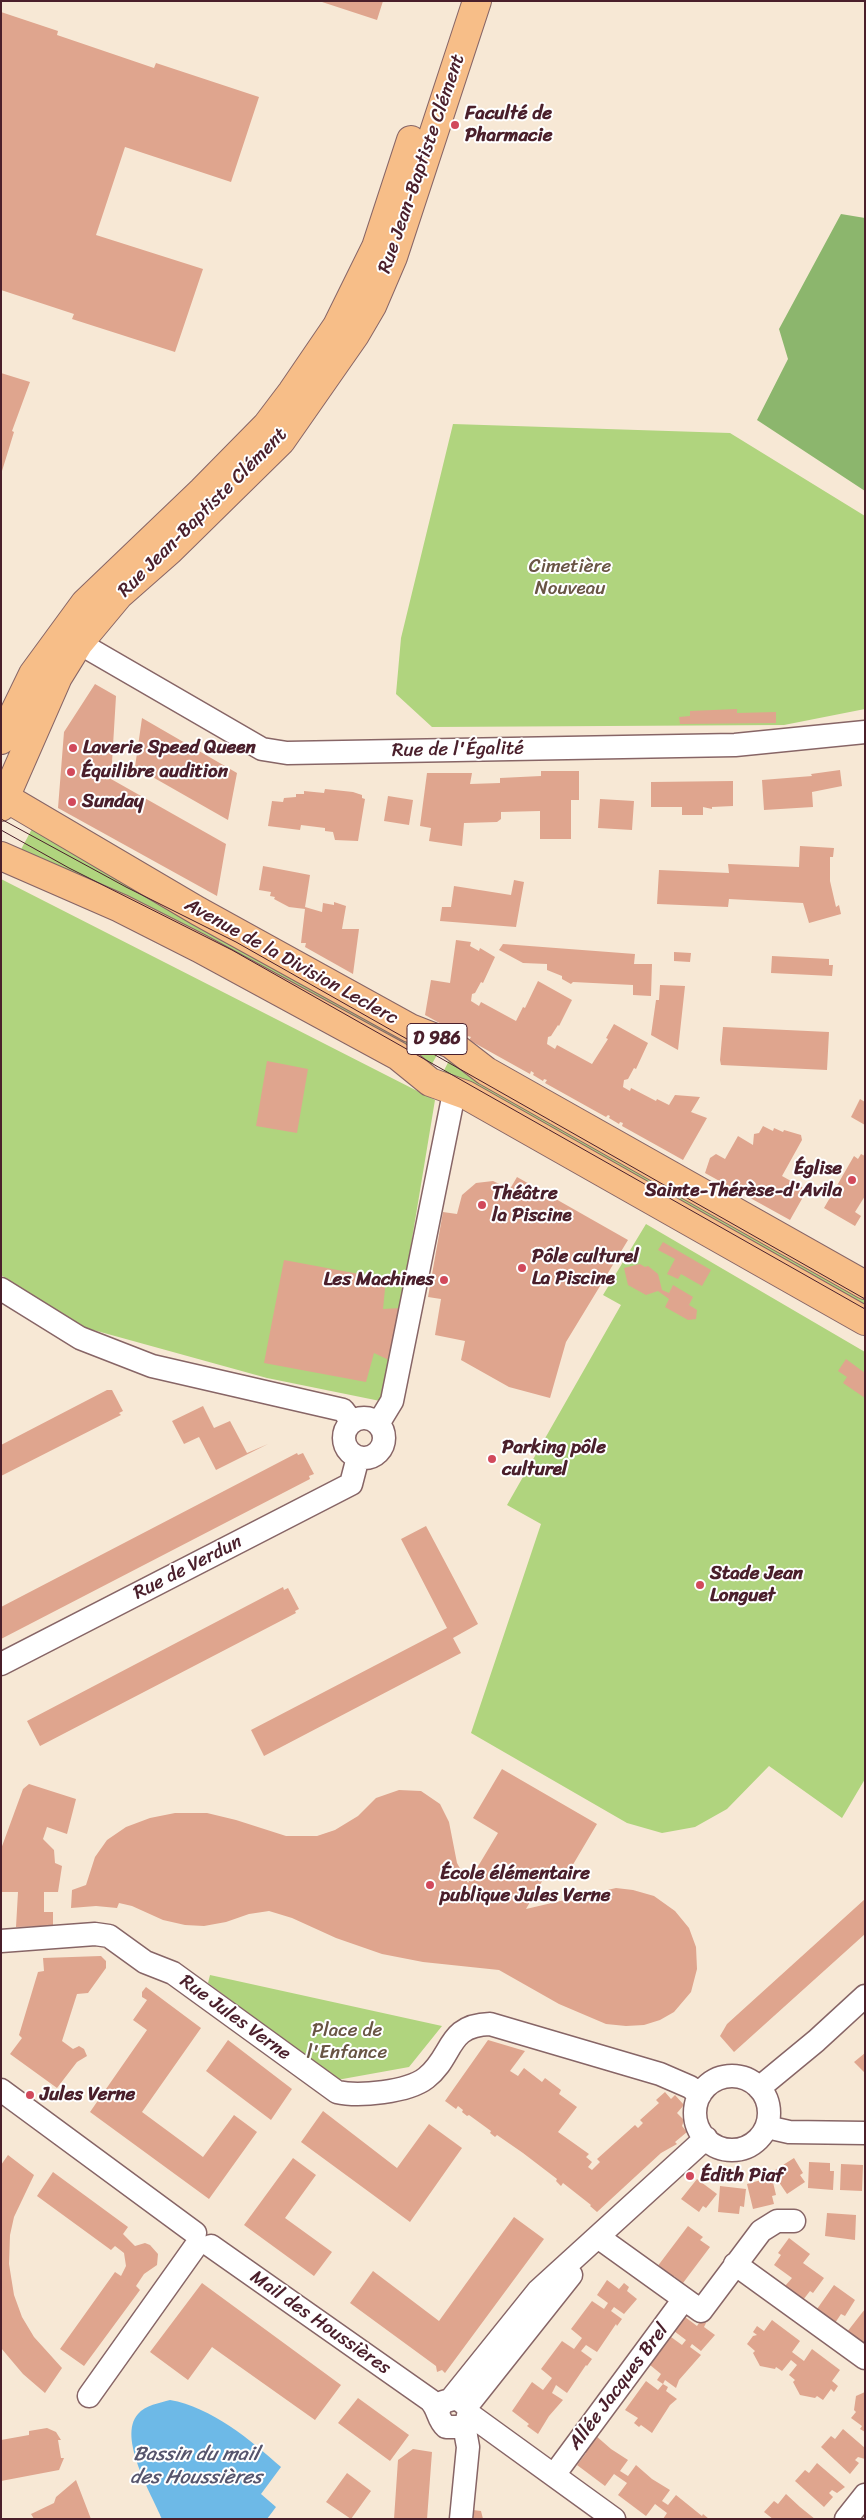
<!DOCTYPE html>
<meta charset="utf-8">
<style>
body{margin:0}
#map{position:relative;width:866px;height:2520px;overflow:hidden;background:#f7e8d5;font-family:Sriracha,sans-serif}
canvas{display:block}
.frame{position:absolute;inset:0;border:2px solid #4a1f2b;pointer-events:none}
</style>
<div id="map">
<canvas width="866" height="2520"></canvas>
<div class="frame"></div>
</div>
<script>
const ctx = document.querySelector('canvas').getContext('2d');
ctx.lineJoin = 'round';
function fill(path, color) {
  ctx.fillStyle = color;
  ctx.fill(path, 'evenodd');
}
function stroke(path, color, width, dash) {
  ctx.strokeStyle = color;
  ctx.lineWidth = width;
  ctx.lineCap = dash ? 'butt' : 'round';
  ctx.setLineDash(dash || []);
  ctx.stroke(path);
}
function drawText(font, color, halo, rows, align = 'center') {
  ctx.font = font + ' Sriracha,sans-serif';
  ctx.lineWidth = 4;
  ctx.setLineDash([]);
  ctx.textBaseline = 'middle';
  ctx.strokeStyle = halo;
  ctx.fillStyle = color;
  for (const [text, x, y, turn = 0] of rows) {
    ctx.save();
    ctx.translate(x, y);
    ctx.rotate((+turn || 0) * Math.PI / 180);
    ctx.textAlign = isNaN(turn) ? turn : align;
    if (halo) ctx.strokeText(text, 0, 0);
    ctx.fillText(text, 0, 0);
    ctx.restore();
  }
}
const green = new Path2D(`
 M453,424L730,433L865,516V709L784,725L432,727L396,694L401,638Z
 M33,827L442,1046L428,1071L18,855Z
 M1,879L435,1100L385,1402L267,1378L86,1328L1,1275Z
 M453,1053L865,1292V1315L440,1078Z
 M646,1224L865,1352V1779L842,1818L769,1766L727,1809L695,1827L662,1833L627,1823L471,1733L541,1524L507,1505L621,1305L603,1295Z
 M210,1975L442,2026L409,2067L337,2080L208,1983Z`);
const forest = new Path2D(`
 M841,214L865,218V491L757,420L788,359L779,329Z`);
const water = new Path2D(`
 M170,2400C211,2407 251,2440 281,2467L261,2494L276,2507L267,2519H162C152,2495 117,2437 138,2414C145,2405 160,2403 170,2400Z`);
const building = new Path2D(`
 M319,1H383L377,20Z
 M1,12L58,31L57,35L154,68L156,63L259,97L231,182L125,147L96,235L203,269L175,352L72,319L74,314L1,290Z
 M1,373L30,382L12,431L14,432L2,471Z
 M95,684L116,696L111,779L226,844L217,896L58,808L64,732Z
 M737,709V713L776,712V723L680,724L679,717L690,716V711Z
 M142,718L237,773L228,820L135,767Z
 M840,770L842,786L812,792L813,807L764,810L762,780L812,776L811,774Z
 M541,771H579V800H571V839H540V811L501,812V819L497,822L464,823L462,846L429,841L431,828L420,826L427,773H472L470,784L500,783V778L541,776Z
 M733,781V806L712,807V809L703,807V815H682V807H651V782Z
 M325,789L353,792L362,795V798L365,799L358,841L335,840L333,832L325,831V828L301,825L300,830L268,826L272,801L283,802L284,798L296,797V794H304V791L324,793Z
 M388,796L413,800L409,825L384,821Z
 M600,799L634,801L632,830L598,828Z
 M800,846L834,848L833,857H830V881L836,907L839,905L841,914L809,923L803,903L729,899L728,907L657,904L659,870L729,873L728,864L799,867Z
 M263,866L310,875L305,907L322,912L323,903L334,905V902L346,906L342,929H359L353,974L305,947L306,943H301L305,909L289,907L274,899L275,897L270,896L271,892L259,890Z
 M514,880L524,882L516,927L440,921L442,907H451L454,886L511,895Z
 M456,940L471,942L470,946L479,951L480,948L495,957L483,983L481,982L475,993L472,994L471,1001L479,1006L481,1002L516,1021L523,1007L525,1008L538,981L572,1000L559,1026L558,1025L551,1036L548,1037L547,1044L555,1049L557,1045L592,1064L608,1039L606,1038L614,1024L648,1043L636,1069L634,1068L628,1079L624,1080L623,1087L630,1091L631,1088L656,1101L657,1099L669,1105L675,1095L700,1097L691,1112L707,1118L683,1160L622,1126L623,1123L620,1122L619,1124L609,1118L610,1116L608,1115L606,1117L545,1083L547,1080L544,1079L543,1081L533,1075L534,1073L531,1071L530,1074L469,1040L471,1037L468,1036L467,1038L456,1032L458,1030L455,1028L454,1031L425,1015L431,980L450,983Z
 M503,944L635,954L634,964H652L651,996L633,995V985L573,982L571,984L562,979V976L547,970V964L523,963L499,950Z
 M674,952L691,953L690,962L674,961Z
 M772,956L829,959V965H833L832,976L771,973Z
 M660,985L685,986L678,1050L651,1035L656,1000H659Z
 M723,1027L829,1032L827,1070L721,1065L720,1060Z
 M267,1061L308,1069L297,1133L256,1126Z
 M860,1099L865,1102V1125L851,1117Z
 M763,1126L773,1131L774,1128L783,1132L784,1130L801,1135L802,1140L782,1176L807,1190L790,1220L705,1173L710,1158L716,1154L725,1159L738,1136L753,1145L754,1134L759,1133Z
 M861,1154L865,1156V1196L855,1212L861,1216L855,1226L824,1208L854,1156L858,1159Z
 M517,1177L628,1240L566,1342L550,1398L509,1387L461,1360L465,1341L435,1335L441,1299L428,1297L443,1212L457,1214L462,1195L476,1183L493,1181L510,1189Z
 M663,1242L711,1270L702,1286L681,1274L678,1279L667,1274L675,1259L658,1250Z
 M284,1260L386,1279L383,1309L401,1308L391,1361L374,1353L366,1382L264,1363Z
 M640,1264L645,1267L648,1266L658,1274L662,1290L669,1293L673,1285L693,1297L689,1305L697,1310L696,1319L688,1320L665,1307L669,1299L658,1291L646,1295L628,1285L624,1268Z
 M846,1359L865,1373V1398L843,1383L847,1377L838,1371Z
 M107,1390H112L123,1411L119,1413L121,1415L1,1476V1445Z
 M203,1406L214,1428L230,1421L247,1453L268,1444L216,1470L199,1437L184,1444L172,1421Z
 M297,1453L298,1455L303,1453L314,1474L309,1476L310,1479L1,1639V1607Z
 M426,1526L478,1624L453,1638L461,1653L264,1756L251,1730L447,1628L401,1539Z
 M283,1587L284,1590L288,1588L299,1609L295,1611L296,1613L40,1746L27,1721Z
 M502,1769L597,1824L568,1873L552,1864L526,1909L616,1888L633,1890L654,1896L675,1911L689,1928L696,1947L697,1969L691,1992L674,2012L660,2020L644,2025L626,2026L606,2024L559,2004L499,1970L423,1962L382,1954L336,1938L292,1918L269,1911L249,1914L226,1922L204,1926L185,1925L163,1920L132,1906L119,1903L117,1908L96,1906L71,1908L72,1890L86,1885L95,1857L107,1840L126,1827L150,1818L175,1813H207L236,1820L286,1836H317L335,1830L358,1816L376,1798L399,1790L421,1791L440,1804L449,1822L457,1863L468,1883L498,1833L473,1818Z
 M29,1784L76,1799L67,1834L47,1827L43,1839L54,1850L55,1863L62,1866L58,1892H44V1912H53V1926L16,1927L18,1892H1V1849L23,1789Z
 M865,1899V1934L734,2052L720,2036L727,2024Z
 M101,1956L106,1961V1968L88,1993L77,1994L62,2041L73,2049L79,2046L84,2049L87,2056L77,2062L57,2088L10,2054L22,2038L19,2035L38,1972L44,1971L43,1958Z
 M146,1987L201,2028L142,2112L203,2157L234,2115L257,2132L209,2199L90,2112L147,2030L133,2020L147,2000L142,1997V1992Z
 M228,2040L292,2089L271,2120L206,2071Z
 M488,2040L525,2051L510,2071L518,2076L524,2068L542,2082L545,2078L561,2090L559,2094L577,2107L558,2132L589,2154L586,2157L592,2162L588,2167L592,2170L600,2162L597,2159L635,2125L638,2128L643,2123L640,2120L659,2103L656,2100L665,2092L671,2099L675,2095L684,2105L677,2113L684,2120L682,2126L687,2132L675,2142L677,2144L661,2153L597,2212L590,2206L591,2205L563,2183L561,2186L556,2181L557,2179L523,2153L497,2135L495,2137L490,2133L491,2131L469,2115L467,2116L462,2112L463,2110L458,2106L456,2109L445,2101Z
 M865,2053V2073L854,2062Z
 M323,2111L397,2168L429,2124L462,2148L410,2222L301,2142Z
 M8,2155L34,2175L14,2217L10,2235L9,2264L14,2295L22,2317L34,2337L62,2368L45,2393L23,2374L1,2348V2165Z
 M293,2158L316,2175L285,2218L332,2252L314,2276L244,2225Z
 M794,2158L803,2173L800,2175L805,2182L787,2194L772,2172Z
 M809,2162L830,2163V2171H834L833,2190L808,2188Z
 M841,2164L863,2165L862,2191L840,2190Z
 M53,2172L128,2227L123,2234L135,2246L145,2243L150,2245L158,2254L157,2265L144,2274L136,2286L140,2290L84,2366L60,2349L115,2272L121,2276L126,2266L124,2253L115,2246L111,2250L37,2196Z
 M768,2178H772L776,2195L772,2196L774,2204L753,2209L747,2184Z
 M697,2179L717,2194L706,2208L703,2206L699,2212L681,2199Z
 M720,2186L746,2189L744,2207L740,2206L739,2214L718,2212Z
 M827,2213L856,2215L855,2240L825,2236Z
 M514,2217L544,2239L445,2373L442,2370L437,2372L436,2366L350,2303L373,2271L439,2321Z
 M688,2226L703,2237L700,2240L710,2247L683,2283L674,2276L671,2279L657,2267Z
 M789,2238L810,2254L803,2263L824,2278L813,2293L810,2291L803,2300L785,2286L792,2278L774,2265L781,2255L778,2253Z
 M607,2280L619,2289L624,2283L629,2287L627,2291L637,2299L624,2314L614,2307L611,2311L622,2319L617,2326L616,2324L597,2352L586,2345L581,2351L592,2359L587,2366L586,2365L567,2393L556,2385L552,2393L563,2400L549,2416L538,2434L527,2426L529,2424L512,2411L532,2382L543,2390L552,2378L541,2369L562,2341L574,2349L582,2338L571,2329L592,2301L604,2309L608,2303L597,2295Z
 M202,2283L341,2385L315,2420L212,2347L188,2380L150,2352Z
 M834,2285L855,2300L845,2316L841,2314L835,2323L817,2309Z
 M865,2309V2345L847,2332Z
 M685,2317L697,2326L701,2320L706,2323L704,2327L715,2335L701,2351L692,2344L690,2347L701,2355L679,2380L676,2388L665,2380L663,2384L657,2380L661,2374L650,2365L671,2337L682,2345L686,2340L674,2331Z
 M772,2320L800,2341L792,2352L804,2361L812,2349L840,2370L832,2381L838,2386L834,2392L831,2389L823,2400L817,2396L815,2398L800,2395L793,2382L795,2380L789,2375L797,2365L791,2360L782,2371L776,2367L775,2369L760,2366L753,2353L755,2351L747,2344L753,2336L757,2335L753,2332L757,2326L764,2331Z
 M646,2381L658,2390L663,2384L668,2387L666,2391L677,2399L670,2405L652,2433L641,2425L639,2427L634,2423L638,2418L625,2410Z
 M865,2392V2432L860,2429L862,2426L851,2418L856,2412L854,2410L856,2396Z
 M358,2398L409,2435L390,2461L338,2423Z
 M47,2428L56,2432L61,2440H58L61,2458H64L59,2470L1,2481V2440L29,2435V2431Z
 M843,2429L865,2448V2459L858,2457L855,2460L859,2463L850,2474L821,2447L831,2436L835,2439Z
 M595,2435L611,2449L628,2460L620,2471L628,2476L636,2465L652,2479L670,2490L662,2501L668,2505L676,2495L702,2516L703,2514L709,2519H663L667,2513L655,2504L646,2516L618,2495L627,2483L614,2474L605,2486L577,2465L586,2453L580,2448Z
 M413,2449L432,2452L427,2519H394L398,2460Z
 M817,2463L845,2487L837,2493L832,2490L829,2493L833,2497L824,2507L795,2481L805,2470L809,2473Z
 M347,2473L371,2491L351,2519L326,2502Z
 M76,2480L91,2519H34L31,2514L54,2503L56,2497Z
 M786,2494L800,2507L815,2519H773L764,2512L774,2501L778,2504Z
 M473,2510L481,2511L483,2519H469Z`);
const minor = new Path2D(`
 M79,643L262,749L287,753L735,745L865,732
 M1,1289L80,1338L152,1366L343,1410L352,1422
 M344 1438a20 20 0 1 1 40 0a20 20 0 1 1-40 0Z
 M378,1424L392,1401L452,1103L457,1091
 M1,1664L351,1484L358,1457
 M1,1941L95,1934L109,1936L145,1962L173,1973L337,2092C359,2097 408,2092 426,2078C454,2056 446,2025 490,2024L660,2074L690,2087L700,2095
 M695 2113a37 37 0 1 1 74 0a37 37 0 1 1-74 0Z
 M759,2088L816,2041L865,1996
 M1,2090L195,2233
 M767,2127L789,2132L865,2133
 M598,2237L701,2311L761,2231L777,2221H794
 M211,2246L430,2400C439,2409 437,2419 446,2427H461C468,2422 470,2414 467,2406L457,2398L443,2402L438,2411
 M735,2264L865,2358
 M89,2396L195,2247
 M452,2398L538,2291L706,2138
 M467,2406L571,2275
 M469,2414L614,2519
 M554,2475L684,2299
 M461,2519L468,2447L464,2425
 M846,2519L865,2495`);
const major = new Path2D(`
 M1,740L33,674L85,603L202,491L267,425L292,392L337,326L376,247L411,140
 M1,795L198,911L410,1028L451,1044L486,1071L865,1285
 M1,807L58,677L79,643L119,595L169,551L281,441L355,335L372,306L393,257L477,1
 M1,856L120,908L199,948L398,1056L430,1082L466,1095L865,1321`);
const tram = new Path2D(`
 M1,819L126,887L236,942L865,1299
 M1,830L69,868L232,950L865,1309`);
const markers = [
 [455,125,5,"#d1495b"],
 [73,748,5,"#d1495b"],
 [71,772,5,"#d1495b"],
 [72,802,5,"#d1495b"],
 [852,1180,5,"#d1495b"],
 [482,1205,5,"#d1495b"],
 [522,1268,5,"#d1495b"],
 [444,1280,5,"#d1495b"],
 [492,1459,5,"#d1495b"],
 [700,1585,5,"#d1495b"],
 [430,1885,5,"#d1495b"],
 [30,2095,5,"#d1495b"],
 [690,2176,5,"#d1495b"]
];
const shields = [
 [437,1039,60]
];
const shieldNames = [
 ["D 986",437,1039]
];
const poiNames = [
 ["Faculté de",465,114],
 ["Pharmacie",465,136],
 ["Laverie Speed Queen",83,748],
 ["Équilibre audition",81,772],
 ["Sunday",82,802],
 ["Église",842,1169,"right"],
 ["Sainte-Thérèse-d'Avila",842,1191,"right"],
 ["Théâtre",492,1194],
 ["la Piscine",492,1216],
 ["Pôle culturel",532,1257],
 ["La Piscine",532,1279],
 ["Les Machines",434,1280,"right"],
 ["Parking pôle",502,1448],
 ["culturel",502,1470],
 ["Stade Jean",710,1574],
 ["Longuet",710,1596],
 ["École élémentaire",440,1874],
 ["publique Jules Verne",440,1896],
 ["Jules Verne",40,2095],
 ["Édith Piaf",700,2176]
];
const streetNames = [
 ["Rue Jean-Baptiste Clément",422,164,-71],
 ["Rue Jean-Baptiste Clément",203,513,-45],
 ["Rue de l'Égalité",458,750,-1],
 ["Avenue de la Division Leclerc",291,962,29],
 ["Rue de Verdun",188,1568,-27],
 ["Rue Jules Verne",235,2018,36],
 ["Mail des Houssières",320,2323,35],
 ["Allée Jacques Brel",619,2387,-53]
];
const parkNames = [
 ["Cimetière",570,567],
 ["Nouveau",570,589],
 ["Place de",347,2031],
 ["l'Enfance",347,2053]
];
const waterNames = [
 ["Bassin du mail",196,2455],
 ["des Houssières",196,2478]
];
fill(green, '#b0d47e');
fill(forest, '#8cb66d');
fill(water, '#6db9e7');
fill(building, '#dfa58e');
stroke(minor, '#876566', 25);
stroke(major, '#876566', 30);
stroke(minor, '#fff', 22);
stroke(major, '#f7be88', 28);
stroke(tram, '#4a1f2b', 1);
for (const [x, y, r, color] of markers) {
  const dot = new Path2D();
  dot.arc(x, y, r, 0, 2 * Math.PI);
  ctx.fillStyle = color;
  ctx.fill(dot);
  stroke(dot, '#fff', 2);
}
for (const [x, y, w] of shields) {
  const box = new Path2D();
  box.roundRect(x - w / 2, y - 15.5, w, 31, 4);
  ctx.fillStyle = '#fff';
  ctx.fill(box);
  stroke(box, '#4a1f2b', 1);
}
drawText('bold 18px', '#4a1f2b', null, shieldNames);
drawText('bold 19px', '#4a1f2b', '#fff', poiNames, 'left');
drawText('19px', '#4a1f2b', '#fff', streetNames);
drawText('19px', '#695544', '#fff', parkNames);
drawText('italic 20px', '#56556d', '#fff', waterNames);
</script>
